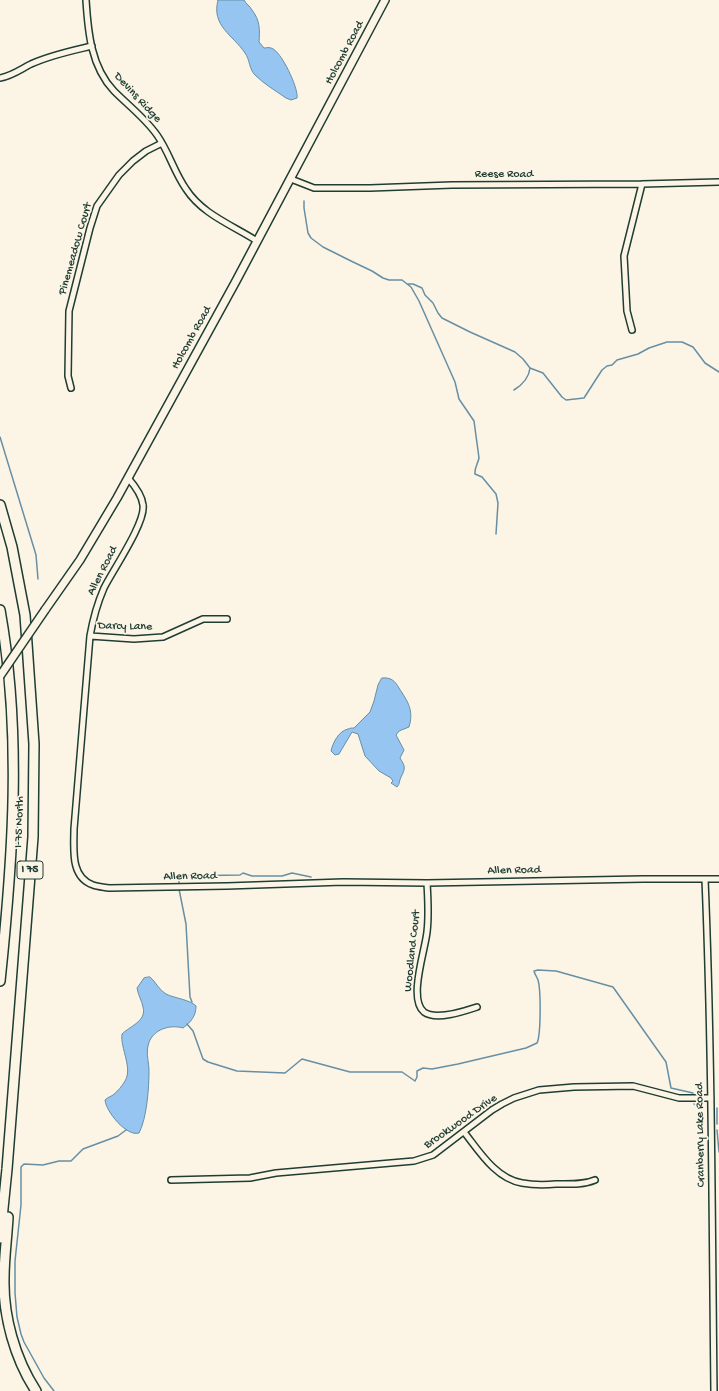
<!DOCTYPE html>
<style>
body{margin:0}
canvas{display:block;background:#fcf5e5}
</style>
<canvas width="719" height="1391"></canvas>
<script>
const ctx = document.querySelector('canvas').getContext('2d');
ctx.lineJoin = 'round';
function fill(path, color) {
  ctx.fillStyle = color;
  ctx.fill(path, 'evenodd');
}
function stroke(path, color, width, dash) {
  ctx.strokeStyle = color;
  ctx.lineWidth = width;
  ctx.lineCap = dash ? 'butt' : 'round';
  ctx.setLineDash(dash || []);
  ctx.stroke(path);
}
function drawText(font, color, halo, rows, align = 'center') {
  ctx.font = font + ' "Gochi Hand",sans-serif';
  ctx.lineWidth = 3.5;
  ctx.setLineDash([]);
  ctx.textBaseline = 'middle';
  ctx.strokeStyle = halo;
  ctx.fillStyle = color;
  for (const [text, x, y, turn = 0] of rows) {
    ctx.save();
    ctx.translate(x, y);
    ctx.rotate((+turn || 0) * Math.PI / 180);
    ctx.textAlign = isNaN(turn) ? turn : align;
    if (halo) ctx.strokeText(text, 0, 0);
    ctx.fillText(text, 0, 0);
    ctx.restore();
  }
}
const water = new Path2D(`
 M218,0H244C246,4 250,6 252,10C260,20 260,30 259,42L264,48C266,48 268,47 271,48C281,50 299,89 297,98L291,100L286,98C276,91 264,84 255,75C249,69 250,60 245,53C233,35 211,26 218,0Z
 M382,678C391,677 395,681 399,688C408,702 414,710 409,727L399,731L396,735L404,750L400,758C405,766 406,768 401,777C399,781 400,784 397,787L391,783L393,781L391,778L379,771L365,756L358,734L352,732L339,754L335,755L331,751C333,742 339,731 348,729C350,728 352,728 354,728L370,712L374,701L378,685Z
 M150,977C156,982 159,990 166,994C174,998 191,1000 196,1006C196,1016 191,1022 183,1028C169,1024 151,1030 148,1046C146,1054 149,1063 149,1071C149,1087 147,1118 139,1133C127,1137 106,1112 105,1100C108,1097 110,1097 113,1095C118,1091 122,1086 125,1081C133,1068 120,1048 122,1034C130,1026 147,1021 143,1007C142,1001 138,995 137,988L144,978Z`);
const stream = new Path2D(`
 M304,201V208L308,233L311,238L323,247L351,261L372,271L383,278L389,280H402L411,287L419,301L455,382L459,399L474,421L479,458C478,463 474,469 475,474L482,477L496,494L498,503L496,534
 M407,284H413L422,288L425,295L433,303L438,313L442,318L470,332L515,352L523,359L530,368L543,373L562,397L566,400L584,398L602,370L607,366L612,365L617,360L638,354L649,348L667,342H682L693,347L705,363L719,372
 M514,390C522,385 529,378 530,368
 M0,437L33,545L36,555L38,579
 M179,885V876L240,875L243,873L252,876H282L292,873L311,877
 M179,889L186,924L190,997L192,1002
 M187,1024L193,1031L203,1059L208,1062L237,1071L285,1073L302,1059L350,1072H402L415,1081L417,1077V1071L423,1068L432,1069L458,1064L526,1048L537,1043C541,1035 541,990 538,980C537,977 535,975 534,971L538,970L556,971L613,987L666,1062L671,1088L693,1093
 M694,1104L700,1109
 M717,1108V1124
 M717,1130L719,1152
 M54,1391L44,1378L24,1342L21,1334L17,1317L15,1293V1261L21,1205V1167L24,1164L43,1165L59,1161H71L83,1149L118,1136L126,1130`);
const street = new Path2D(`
 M86,0C88,32 91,67 114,91C129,106 145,118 157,135C169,152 174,172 186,189C202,214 232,225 257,241
 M0,78C12,76 21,69 31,64C51,55 71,51 92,46
 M291,179L314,188H370L452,185L642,184L719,182
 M632,330L627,311L624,256L642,184
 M71,388L68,376L69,311L90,228L97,206L119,175L133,161L146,151L162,143
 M128,478C135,486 142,495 143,505C146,522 113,570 104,588C97,604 93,619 90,636L74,829C74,849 70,877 93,885C98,887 104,887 109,888L227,886L343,882L427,883L643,879H719
 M90,636L134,639L163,637L203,619H227
 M705,879C712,1050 712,1220 714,1391
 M427,883C428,899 429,916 427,932C425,951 408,999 424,1012C436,1021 465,1011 477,1007
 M464,1132C479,1151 496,1179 522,1183C533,1185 545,1185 556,1184C569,1184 583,1185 595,1180
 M171,1180L250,1178L276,1173L414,1161L433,1155L492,1110L502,1104L514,1098L539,1090L574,1087L633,1086L679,1098H711`);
const secondary = new Path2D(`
 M45,610L80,560L117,498L236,281L385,0`);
const highway = new Path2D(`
 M0,505L12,547L25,615L34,744L33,837L7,1169L0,1238
 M0,610C22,733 13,858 0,981
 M8,1217C7,1237 4,1258 4,1278C3,1316 15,1359 36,1391`);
const secondaryBridge = new Path2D(`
 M0,676L45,610`);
const shields = [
 [30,870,26]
];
const shieldNames = [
 ["I 75",30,870]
];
const streetNames = [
 ["Holcomb Road",345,53,-62],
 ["Devins Ridge",137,98,47],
 ["Reese Road",504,175],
 ["Pinemeadow Court",76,249,-74],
 ["Holcomb Road",192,338,-61],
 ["Allen Road",103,571,-63],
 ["Darcy Lane",125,627,1],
 ["I-75 North",20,822,-88],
 ["Allen Road",514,871,-1],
 ["Allen Road",190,877,-1],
 ["Woodland Court",413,951,-84],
 ["Brookwood Drive",461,1122,-35],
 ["Cranberry Lake Road",701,1135,-91]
];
fill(water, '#95c5f0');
stroke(water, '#668fa5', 1);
stroke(stream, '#668fa5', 1.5);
stroke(street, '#1f3d34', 8);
stroke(secondary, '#1f3d34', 10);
stroke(highway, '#1f3d34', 12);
stroke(street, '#fcf5e5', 5);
stroke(secondary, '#fcf5e5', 7);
stroke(highway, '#fcf5e5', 9);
stroke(secondaryBridge, '#1f3d34', 10, []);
stroke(secondaryBridge, '#fcf5e5', 7);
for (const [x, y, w] of shields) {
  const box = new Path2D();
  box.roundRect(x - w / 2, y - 9, w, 18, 3);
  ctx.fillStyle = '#fcf5e5';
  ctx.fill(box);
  stroke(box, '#1f3d34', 1);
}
drawText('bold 11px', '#1f3d34', null, shieldNames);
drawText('12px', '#1f3d34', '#fcf5e5', streetNames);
</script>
